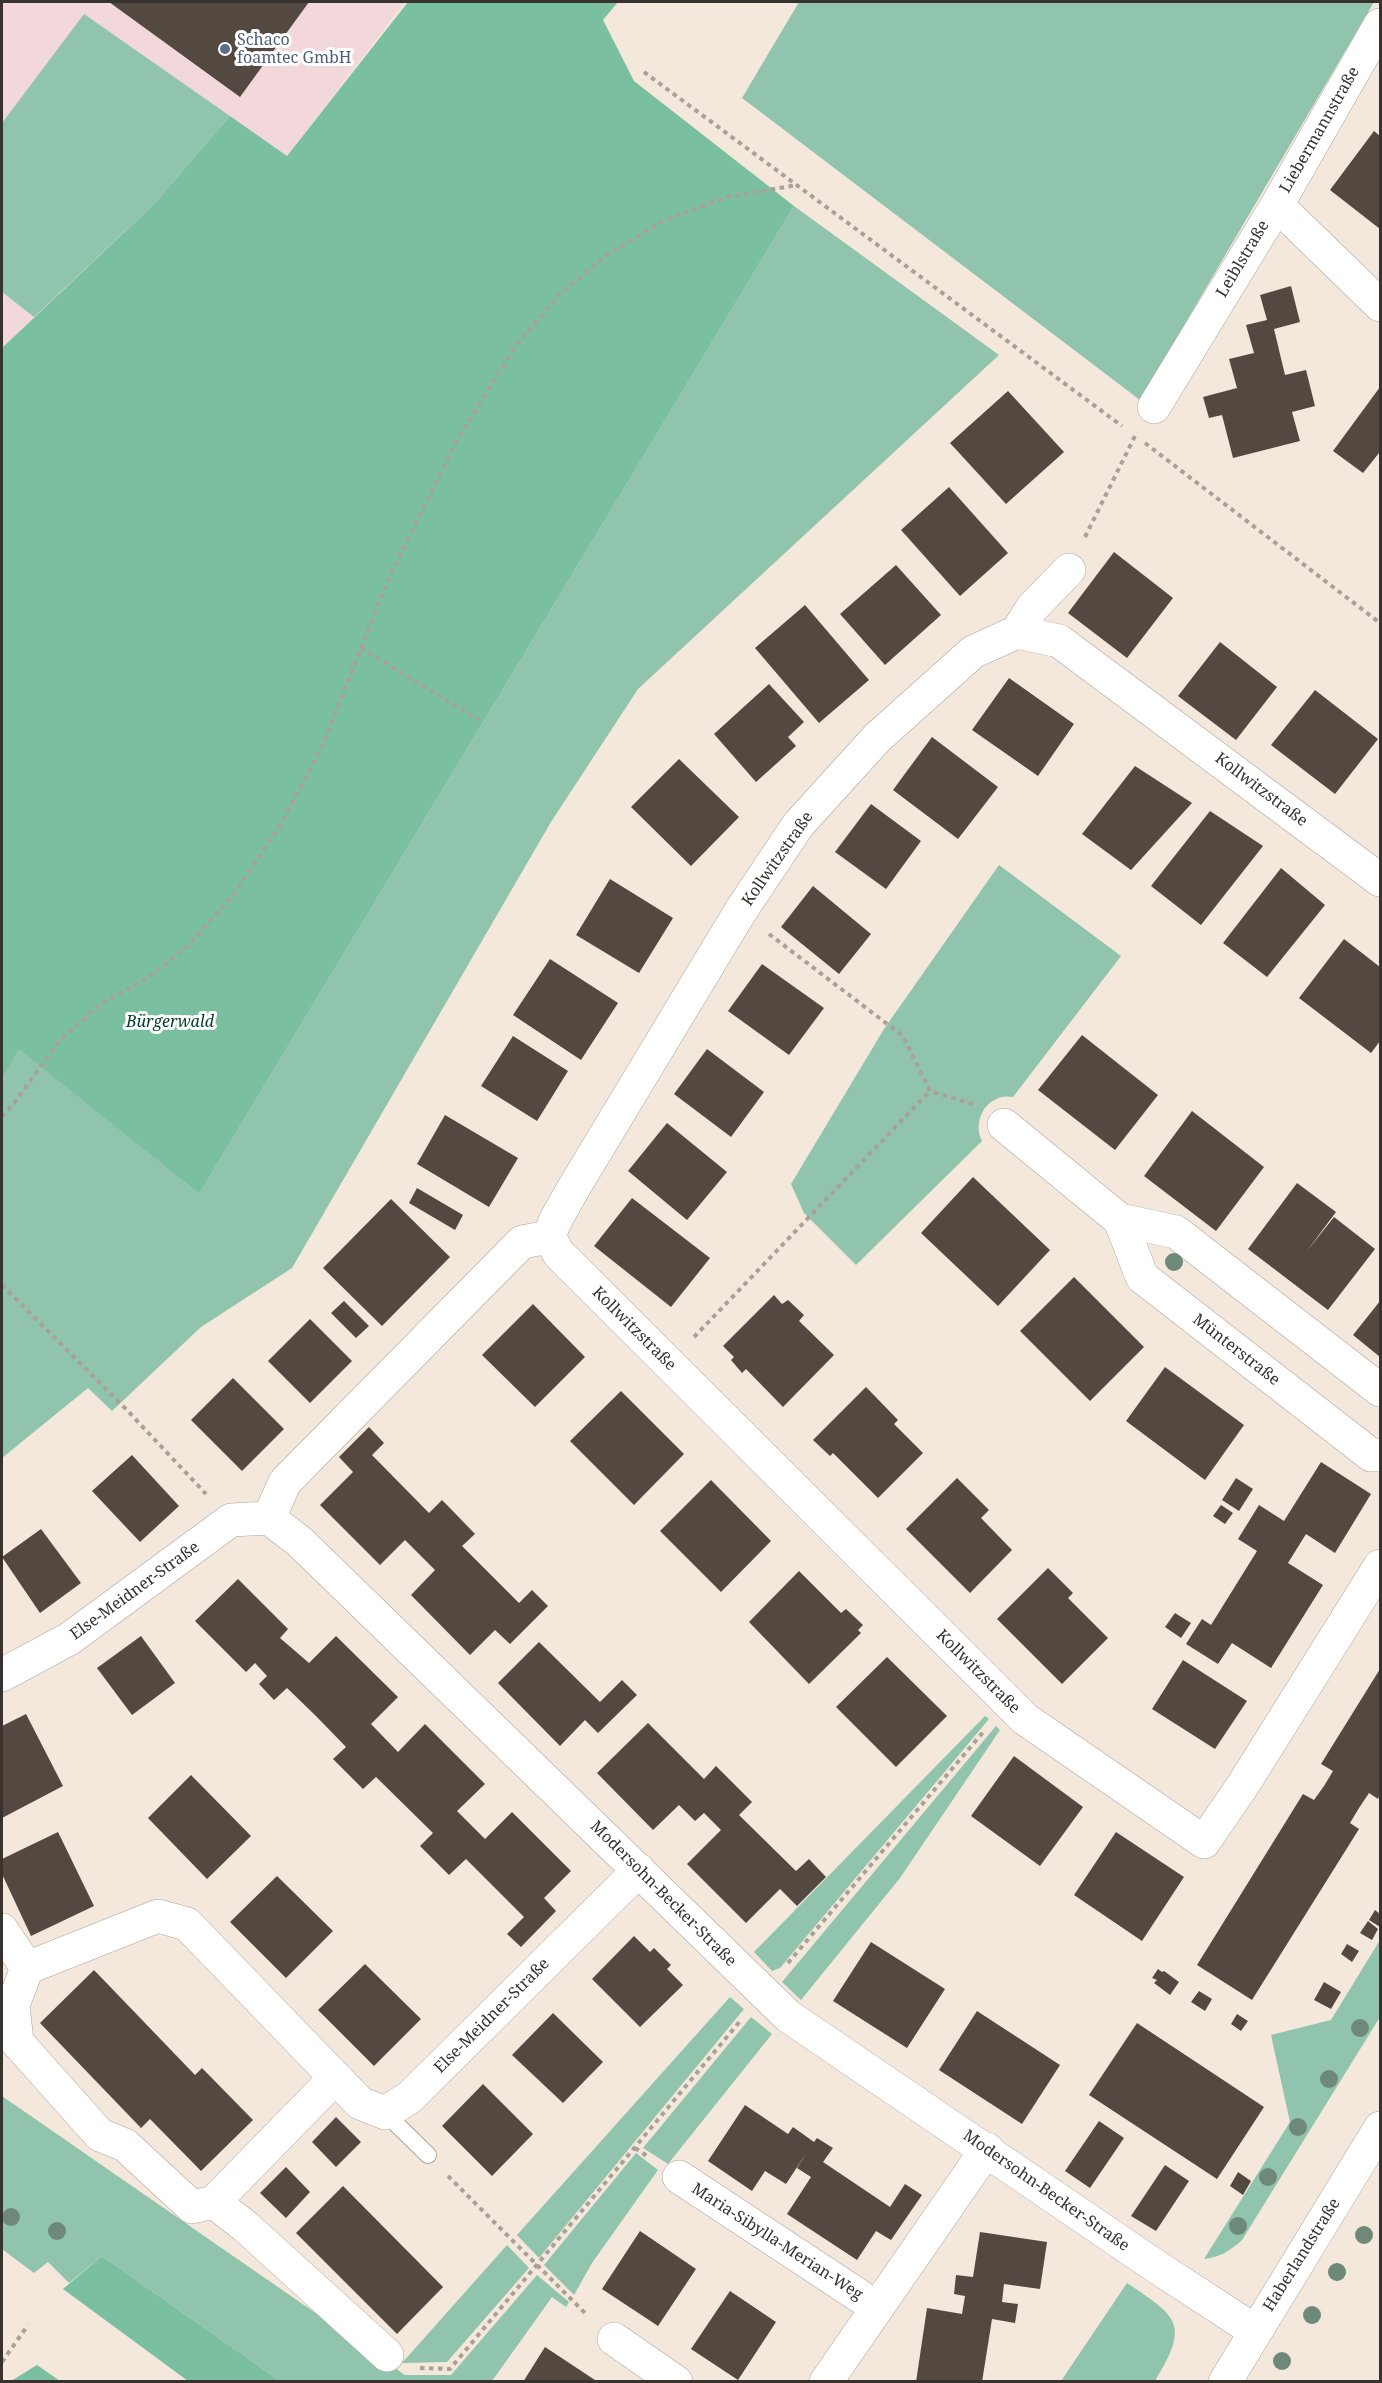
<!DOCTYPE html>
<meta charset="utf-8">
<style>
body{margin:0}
#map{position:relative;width:1382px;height:2383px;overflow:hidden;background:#f4e7dc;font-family:"Noto Serif",serif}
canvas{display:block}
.frame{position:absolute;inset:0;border:3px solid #37322d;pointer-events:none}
</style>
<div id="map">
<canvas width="1382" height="2383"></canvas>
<div class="frame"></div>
</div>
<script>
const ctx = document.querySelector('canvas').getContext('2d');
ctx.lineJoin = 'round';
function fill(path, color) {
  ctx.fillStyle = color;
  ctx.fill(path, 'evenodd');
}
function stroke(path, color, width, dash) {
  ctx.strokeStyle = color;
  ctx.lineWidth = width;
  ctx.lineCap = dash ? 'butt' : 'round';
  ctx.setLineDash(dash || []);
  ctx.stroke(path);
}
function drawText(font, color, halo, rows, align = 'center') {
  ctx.font = font + ' "Noto Serif",serif';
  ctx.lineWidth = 6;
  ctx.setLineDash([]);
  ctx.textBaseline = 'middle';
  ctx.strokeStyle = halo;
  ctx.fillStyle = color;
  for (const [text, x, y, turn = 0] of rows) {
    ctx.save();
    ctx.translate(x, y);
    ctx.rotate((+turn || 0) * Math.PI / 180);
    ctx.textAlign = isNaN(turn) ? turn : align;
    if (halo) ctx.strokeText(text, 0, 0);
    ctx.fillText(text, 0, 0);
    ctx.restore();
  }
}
const industrial = new Path2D(`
 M2,2H405L287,156L84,14L2,123Z
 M2,292L34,317L2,348Z`);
const green = new Path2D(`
 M799,2H1374L1140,400L742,98Z
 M84,14L230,116L154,204L34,317L2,292V123Z
 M794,206L999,355L638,689L551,822L292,1268L201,1327L112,1411L88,1388L2,1458V1080L19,1048L199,1194Z
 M999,865L1121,956L1013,1097C989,1092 971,1119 982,1141L856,1265L804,1213L791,1184L884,1029Z
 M985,1716L989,1719L780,1968L772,1971L754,1952Z
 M996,1726L1000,1730L900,1878L801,2000L782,1982Z
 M1380,1940V2017L1242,2240C1230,2251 1220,2257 1204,2259L1290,2122L1271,2035L1331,2020Z
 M730,1997L744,2009L539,2258L517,2235Z
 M751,2017L772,2034L668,2164L643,2148Z
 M2,2096L405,2375H451L537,2275L569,2302L566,2307L552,2297L492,2381H280L102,2256L69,2283L48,2262L34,2273L2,2249Z
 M636,2153L658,2170L592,2263L574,2295L544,2265Z
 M507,2245L529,2268L447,2362L402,2363Z
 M1127,2283C1178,2317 1190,2324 1155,2381H1061Z`);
const forest = new Path2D(`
 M408,2H618L603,20L634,81L794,206L199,1194L19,1049L2,1080V348L154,204L230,116L287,156Z
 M102,2256L280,2381H188L63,2289Z
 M37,2365L60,2381H11Z`);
const building = new Path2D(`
 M109,2H309L240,97Z
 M1374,131L1380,136V229L1330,190Z
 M1291,286L1300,322L1274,329L1285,375L1306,370L1315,406L1292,412L1300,441L1233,458L1222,415L1209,418L1203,397L1237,388L1229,359L1254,353L1246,325L1267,320L1260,295Z
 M1380,387V455L1379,453L1363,473L1333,451Z
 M1008,391L1064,452L1006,504L950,443Z
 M949,487L1008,553L960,596L901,530Z
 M1114,552L1173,598L1127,658L1068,613Z
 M896,565L941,615L885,665L840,614Z
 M805,605L869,680L819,723L755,648Z
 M1220,642L1277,687L1236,740L1178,696Z
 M1009,678L1074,724L1038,776L972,730Z
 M769,684L804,722L788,737L796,746L756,782L714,734Z
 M1315,690L1378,739L1335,794L1271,745Z
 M932,737L998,787L958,839L893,790Z
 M679,759L739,817L691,866L631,807Z
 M1135,766L1192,803L1131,870L1082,834Z
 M871,804L921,841L886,889L835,852Z
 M1210,811L1263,846L1201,925L1151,886Z
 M1281,868L1325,905L1267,977L1223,943Z
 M610,879L673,918L639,973L576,935Z
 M813,886L871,934L839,974L781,927Z
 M1344,939L1380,967V1041L1371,1053L1299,998Z
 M550,959L618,1003L581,1060L513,1015Z
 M762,964L824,1008L789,1055L728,1011Z
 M1082,1035L1158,1095L1115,1150L1038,1090Z
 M513,1036L568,1071L537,1121L481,1086Z
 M707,1049L764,1092L731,1137L674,1094Z
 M1192,1111L1264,1167L1216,1231L1144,1176Z
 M445,1115L518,1158L489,1207L417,1164Z
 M667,1123L727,1172L687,1220L628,1171Z
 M973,1177L1050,1250L998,1306L921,1233Z
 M1297,1183L1336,1212L1307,1251L1334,1217L1375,1249L1328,1310L1248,1249Z
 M417,1188L463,1215L455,1230L409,1203Z
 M632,1198L710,1258L671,1307L594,1246Z
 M391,1199L450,1257L382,1326L323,1268Z
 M1074,1277L1144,1347L1090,1401L1020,1331Z
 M774,1295L782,1304L788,1300L804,1315L799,1321L834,1355L783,1407L746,1369L742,1373L731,1360L734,1357L723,1346Z
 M344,1301L369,1326L356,1338L331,1313Z
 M1380,1301V1357L1353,1335Z
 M533,1304L585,1357L535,1407L482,1355Z
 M310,1319L352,1361L310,1403L268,1361Z
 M1165,1367L1244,1425L1205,1480L1126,1421Z
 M233,1378L284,1429L242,1471L191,1420Z
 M866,1387L898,1420L894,1424L923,1453L878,1498L833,1453L830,1456L813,1440Z
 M621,1391L684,1454L634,1505L570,1441Z
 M369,1427L384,1443L372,1455L429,1513L442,1500L448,1506L475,1534L462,1546L519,1603L532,1590L548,1606L510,1644L495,1630L470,1655L411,1595L435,1570L405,1540L380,1565L320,1505L353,1472L339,1457Z
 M132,1455L179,1506L140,1542L92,1491Z
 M1321,1462L1371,1494L1335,1553L1306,1534L1288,1563L1323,1585L1271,1668L1232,1643L1218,1664L1186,1644L1202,1619L1211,1625L1257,1551L1238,1539L1259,1505L1284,1521Z
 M957,1478L989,1510L981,1518L1012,1550L970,1593L906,1529Z
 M1236,1478L1253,1489L1239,1511L1222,1500Z
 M711,1480L771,1541L721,1592L660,1531Z
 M1221,1505L1233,1513L1225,1524L1213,1516Z
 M41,1529L81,1583L40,1613L2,1557Z
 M1048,1568L1073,1593L1068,1598L1108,1638L1062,1684L997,1619Z
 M799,1571L841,1613L846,1609L863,1625L858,1630L861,1633L809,1684L749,1622Z
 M238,1579L288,1629L280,1638L309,1663L336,1636L398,1697L371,1724L398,1752L425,1724L485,1784L457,1811L485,1839L512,1812L571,1871L544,1898L556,1911L521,1947L507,1934L524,1917L466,1859L449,1875L420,1846L433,1833L376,1777L363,1789L333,1759L346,1747L316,1716L287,1688L274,1700L259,1684L267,1676L255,1663L246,1672L195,1621Z
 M1175,1613L1191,1623L1181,1638L1165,1627Z
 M141,1636L175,1683L132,1715L97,1668Z
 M539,1642L600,1702L622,1680L637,1695L598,1733L585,1720L560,1746L498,1683Z
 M887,1657L947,1716L896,1767L836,1707Z
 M1183,1660L1247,1701L1215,1749L1152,1709Z
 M1380,1669V1794L1378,1799L1369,1793L1359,1808L1350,1823L1359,1829L1252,2000L1197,1965L1303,1794L1314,1800L1324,1786L1333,1771L1321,1764Z
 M26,1714L63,1786L2,1818V1726Z
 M648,1723L704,1779L716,1766L752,1802L739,1815L796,1871L809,1859L826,1877L797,1906L780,1889L746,1923L687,1864L721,1830L704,1813L695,1821L679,1805L653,1830L597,1773Z
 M1014,1756L1083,1807L1040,1866L971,1816Z
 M191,1775L251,1836L207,1879L148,1818Z
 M58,1832L94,1906L31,1936L2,1874V1859Z
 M1116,1832L1184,1877L1142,1941L1074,1895Z
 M277,1876L333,1931L286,1978L230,1922Z
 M1375,1910L1380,1914V1927L1369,1920Z
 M1368,1921L1378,1929L1372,1940L1360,1933Z
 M634,1936L650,1952L654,1948L671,1965L667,1969L683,1985L640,2027L592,1979Z
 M871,1942L945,1989L907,2048L833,2001Z
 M1347,1944L1359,1951L1352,1962L1341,1954Z
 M365,1964L421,2019L374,2066L318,2010Z
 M1158,1969L1162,1972L1164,1971L1179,1982L1170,1995L1154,1983L1157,1980L1152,1978Z
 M94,1970L195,2075L202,2068L253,2120L201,2171L150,2119L141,2128L40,2023Z
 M1324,1982L1341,1992L1331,2009L1314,2000Z
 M1199,1991L1212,1999L1205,2011L1191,2002Z
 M977,2011L1060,2065L1022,2124L939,2070Z
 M553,2013L603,2062L563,2103L512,2055Z
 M1237,2014L1248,2021L1241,2031L1231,2024Z
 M1137,2023L1264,2107L1217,2179L1089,2095Z
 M483,2084L533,2134L492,2176L442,2126Z
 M745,2105L788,2134L793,2127L814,2142L817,2138L833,2148L823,2162L890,2207L905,2184L922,2195L891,2240L876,2231L857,2260L787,2214L811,2177L797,2168L807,2152L786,2184L765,2171L752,2191L708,2161Z
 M336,2117L361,2142L336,2167L312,2142Z
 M1099,2121L1124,2138L1090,2188L1065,2171Z
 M1165,2165L1189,2181L1156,2231L1131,2216Z
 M286,2167L310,2192L286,2218L260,2193Z
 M1238,2172L1251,2181L1243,2195L1230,2186Z
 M343,2186L443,2287L397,2334L296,2233Z
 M640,2231L696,2269L658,2326L602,2289Z
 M980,2232L1047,2242L1040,2289L1004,2284L1002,2302L1018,2304L1015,2323L992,2319L982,2382H916L927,2308L962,2314L965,2296L954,2294L956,2275L973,2277Z
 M730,2291L776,2322L738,2380L691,2349Z
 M545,2347L598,2382H523Z`);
const path = new Path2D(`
 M644,72L1122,426
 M1145,443L1380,623
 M1085,537L1135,436
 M361,648L479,720
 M769,934L903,1036L930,1091L973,1104
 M2,1117L15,1102L60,1040L101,1004L149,977L189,945L234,894L281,824L322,747L388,580L459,437L516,345L561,293L607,255L663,221L727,197L797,185
 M2,1285L124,1407L206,1494
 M694,1337L930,1091
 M788,1963L984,1731
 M635,2148L650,2158
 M448,2176L587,2315
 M2,2362L28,2325
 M420,2368L450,2369L741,2020`);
const lane = new Path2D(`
 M385,2113L428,2155`);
const street = new Path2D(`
 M1277,205L1380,305
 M1154,407L1277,205L1380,25
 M1017,632L1032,608L1069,570
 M1380,880L1059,641L1017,632L973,652L877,738L798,825L740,912L576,1184L555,1221L549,1237L559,1254L1025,1719L1204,1842L1243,1785L1380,1566
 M1004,1125L1120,1220L1176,1232L1380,1390
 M1120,1220L1142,1277L1371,1455H1380
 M549,1237L522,1242L285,1482L269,1518L300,1542L788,2016L1154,2265L1255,2331
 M2,1675L69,1639L231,1520L269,1518
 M2,1930L27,1968L158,1916L187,1924L360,2103L385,2113L410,2097L639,1870
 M27,1968L13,2005L17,2042L100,2135L125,2145L192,2207L214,2202L335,2078
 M679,2177L876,2307
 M214,2202L246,2227L387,2355
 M614,2339L676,2382
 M826,2382L987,2149`);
const secondary = new Path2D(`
 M1225,2382L1380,2128`);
const trees = [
 [1174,1262],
 [1360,2028],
 [1329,2079],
 [1298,2127],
 [1268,2177],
 [11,2217],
 [1238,2226],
 [57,2231],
 [1364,2235],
 [1337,2272],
 [1312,2315],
 [1282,2361]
];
const markers = [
 [225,49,6,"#5c6f8a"]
];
const serviceNames = [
 ["Schaco",237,40],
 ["foamtec GmbH",237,58]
];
const streetNames = [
 ["Liebermannstraße",1320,130,-60],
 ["Leiblstraße",1243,259,-59],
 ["Kollwitzstraße",1261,790,37],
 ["Kollwitzstraße",778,859,-55],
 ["Kollwitzstraße",634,1329,45],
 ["Münterstraße",1236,1350,38],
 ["Else-Meidner-Straße",135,1591,-36],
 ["Kollwitzstraße",978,1672,45],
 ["Modersohn-Becker-Straße",663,1894,45],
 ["Else-Meidner-Straße",492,2016,-45],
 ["Modersohn-Becker-Straße",1046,2191,35],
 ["Maria-Sibylla-Merian-Weg",777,2242,33],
 ["Haberlandstraße",1302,2255,-58]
];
const parkNames = [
 ["Bürgerwald",170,1022]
];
fill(industrial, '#f3d8db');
fill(green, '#91c4ac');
fill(forest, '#7bbfa1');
fill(building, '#544940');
stroke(lane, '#afa399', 18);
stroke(street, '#afa399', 34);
stroke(secondary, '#afa399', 34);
stroke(path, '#aaa097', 4, [4.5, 4.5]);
stroke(lane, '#fff', 16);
stroke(street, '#fff', 33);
stroke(secondary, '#fff', 33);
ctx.fillStyle = '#6e8879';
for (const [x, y] of trees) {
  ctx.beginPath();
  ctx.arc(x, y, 9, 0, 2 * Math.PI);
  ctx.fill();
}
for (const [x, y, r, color] of markers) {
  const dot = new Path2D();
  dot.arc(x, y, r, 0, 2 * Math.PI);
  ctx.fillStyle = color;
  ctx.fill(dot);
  stroke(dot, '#fff', 2);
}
drawText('16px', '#4e5e75', '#fff', serviceNames, 'left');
drawText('16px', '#37322d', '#fff', streetNames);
drawText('italic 16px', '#003b28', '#fff', parkNames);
</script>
